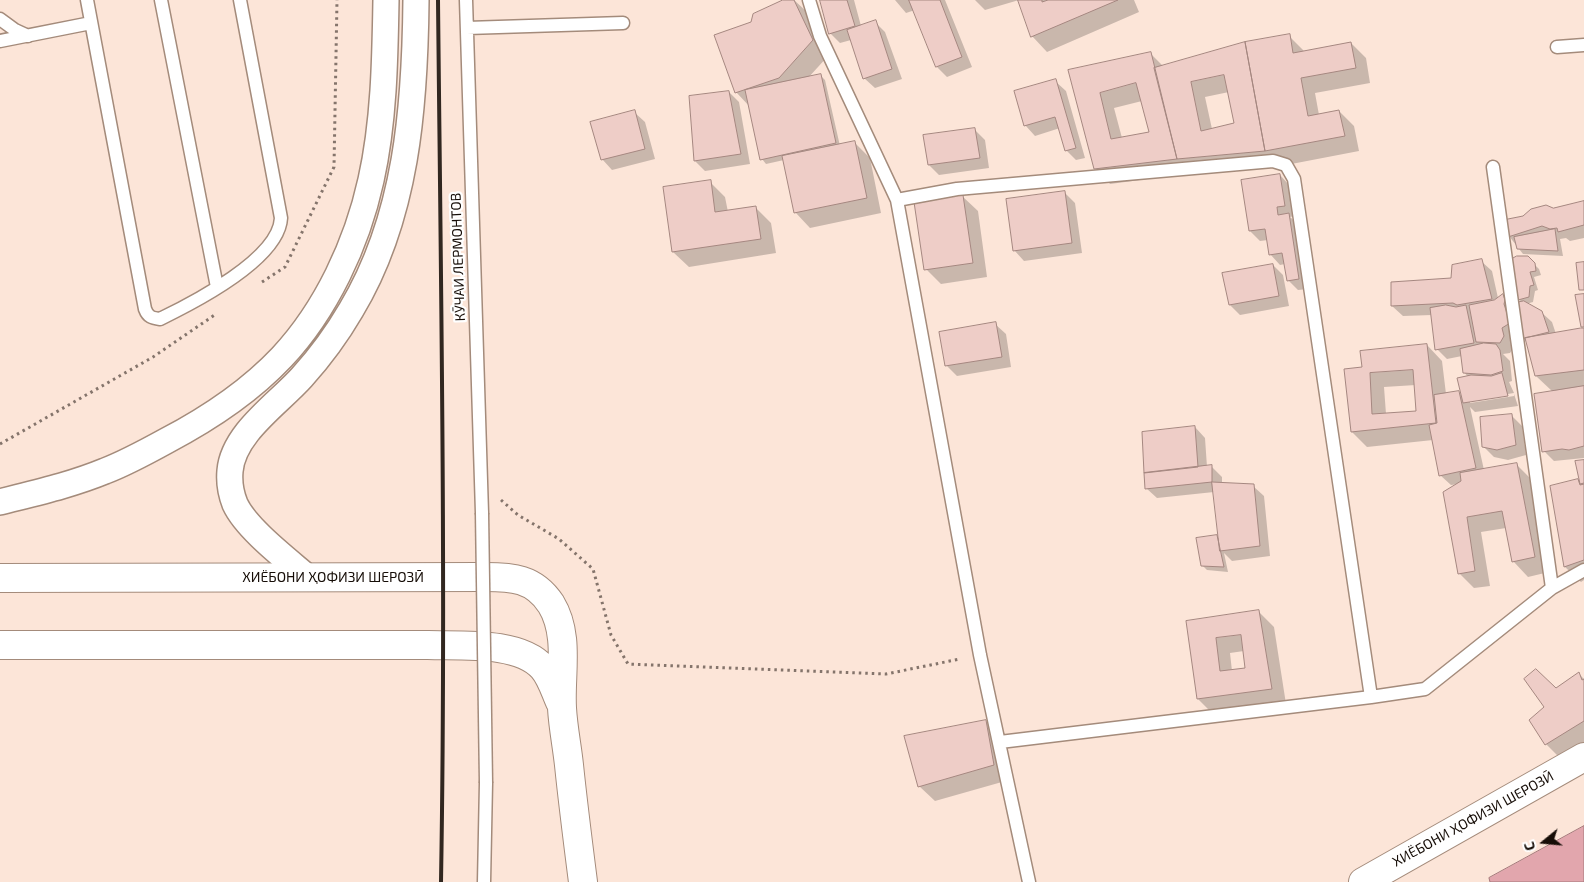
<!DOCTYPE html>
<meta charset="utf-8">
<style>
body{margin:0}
#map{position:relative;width:1584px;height:882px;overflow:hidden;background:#fce5d8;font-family:"Exo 2",sans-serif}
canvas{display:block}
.north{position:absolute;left:1519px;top:817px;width:50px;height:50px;-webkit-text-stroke:4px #fff;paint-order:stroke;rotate:253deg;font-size:14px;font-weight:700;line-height:20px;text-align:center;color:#160d07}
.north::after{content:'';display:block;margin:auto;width:18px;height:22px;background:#160d07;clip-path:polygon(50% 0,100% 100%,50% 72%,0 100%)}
</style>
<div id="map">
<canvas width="1584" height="882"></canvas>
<div class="north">С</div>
</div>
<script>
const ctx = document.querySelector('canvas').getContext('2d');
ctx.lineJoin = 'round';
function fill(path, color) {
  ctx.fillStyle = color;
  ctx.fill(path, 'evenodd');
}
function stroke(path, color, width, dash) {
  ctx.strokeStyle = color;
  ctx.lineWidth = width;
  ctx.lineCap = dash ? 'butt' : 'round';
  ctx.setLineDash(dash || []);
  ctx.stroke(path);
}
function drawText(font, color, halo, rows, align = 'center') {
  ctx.font = font + ' "Exo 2",sans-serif';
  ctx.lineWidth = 4.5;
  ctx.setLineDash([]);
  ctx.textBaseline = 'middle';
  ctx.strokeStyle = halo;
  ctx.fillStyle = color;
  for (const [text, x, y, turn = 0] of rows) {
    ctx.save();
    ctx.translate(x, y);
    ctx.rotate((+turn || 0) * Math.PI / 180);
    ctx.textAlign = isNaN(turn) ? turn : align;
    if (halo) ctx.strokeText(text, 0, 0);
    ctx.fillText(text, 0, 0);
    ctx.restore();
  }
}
const water = new Path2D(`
 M1584,826V882H1490L1489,878Z`);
const shadow = new Path2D(`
 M786,0H794L807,12L828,56L808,78L820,75L825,80L840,146L855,143L870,158L881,213L810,228L795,212L784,160L766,164L762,159L750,107L736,92L753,23Z
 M821,0H854L861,26L875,22L885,32L902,79L875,88L864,78L851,40L840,43L830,33Z
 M895,0H945L972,67L947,77L937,67L915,10L906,13Z
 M975,0H1019L985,10Z
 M1020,0H1134L1139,12L1047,52L1032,36Z
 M1289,36L1305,52L1351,43L1366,58L1370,83L1315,93L1319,115L1339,111L1354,126L1359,151L1281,166L1193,173L1110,184L1095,168L1070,71L1150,53L1164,67ZM1229,92L1236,124L1212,129L1205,97ZM1142,101L1151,133L1122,138L1114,108Z
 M1055,81L1066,91L1085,158L1076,160L1066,150L1060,128L1035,136L1025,125Z
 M729,92L739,102L750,164L705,171L695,161Z
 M634,112L645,122L655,159L612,170L602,159Z
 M974,129L985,140L989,168L939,175L929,165Z
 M1280,175L1290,186L1295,216L1290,217L1299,225L1308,289L1298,290L1288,280L1285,264L1280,265L1270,254L1268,240L1260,241L1250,231L1242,181Z
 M710,182L725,197L728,212L756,208L771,223L776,253L689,267L673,252Z
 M1065,193L1075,203L1082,253L1024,261L1014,250Z
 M962,196L978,211L987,277L941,284L926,269Z
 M1584,202V238L1570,241L1566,238L1560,239L1563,256L1523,254L1509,236L1553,210Z
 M1528,258L1539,269L1541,275L1534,277L1538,290L1535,291L1533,302L1526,304L1541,312L1552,322L1556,334L1584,329V458L1554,461L1544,451L1553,392L1536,376L1527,343L1523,338L1522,303L1519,299Z
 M1481,261L1492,271L1498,298L1503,296L1513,306L1514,347L1510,353L1503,354L1510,361L1512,381L1509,382L1514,393L1470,400V403L1514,396V394L1518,406L1475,412L1470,407L1484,470L1516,464L1531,479L1549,572L1528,577L1513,561L1506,528L1481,532L1490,586L1474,588L1459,573V484L1451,485L1440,475L1433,440L1367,447L1352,432L1363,368L1427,345L1442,361L1446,394L1458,392L1463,397L1468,377L1464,372L1462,356L1447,359L1437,349L1432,315L1403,316L1392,306L1452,279ZM1416,385L1418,412L1386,414L1384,387Z
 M1273,265L1283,275L1289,306L1240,315L1230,305Z
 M995,324L1006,334L1011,367L957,376L947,366Z
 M1511,415L1522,426L1526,455L1508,460L1494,457L1483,446Z
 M1195,427L1205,438L1207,467H1212L1222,477V484L1253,486L1264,496L1270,556L1232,561L1224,553L1228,572L1207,570L1202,565L1217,536L1220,540L1214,492L1157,498L1146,488Z
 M1584,461V580L1581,582L1565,567L1551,487L1580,479Z
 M1259,612L1274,627L1286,704L1213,714L1198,699L1188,622ZM1244,651L1246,669L1232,671L1230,653Z
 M1579,674L1584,679V745L1561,759L1546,744V708L1556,690Z
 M985,721L1000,736L1009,780L935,801L919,786Z`);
const building = new Path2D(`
 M783,0H794L813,40L779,78L735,93L714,35L751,22L753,14Z
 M820,0H847L855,26L829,34Z
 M909,0H940L962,57L936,67Z
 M1018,0H1042V2L1048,0H1118L1031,37Z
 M876,20L892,69L863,79L847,30Z
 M1290,34L1293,53L1351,42L1356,68L1301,78L1308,116L1339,110L1345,136L1265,151L1245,42Z
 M1245,42L1265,151L1177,159L1154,68ZM1224,75L1234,123L1201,131L1191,82Z
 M1151,52L1177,159L1094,169L1068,70ZM1136,83L1149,132L1111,139L1100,93Z
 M821,74L836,143L760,160L745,90Z
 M1056,79L1076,148L1065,151L1055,117L1024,126L1014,91Z
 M729,91L741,154L694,161L689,96Z
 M635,110L645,149L601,160L590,122Z
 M975,128L980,158L928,165L923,135Z
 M855,141L867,198L794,213L782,156Z
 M1280,174L1285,206L1277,207L1278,215L1289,213L1299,279L1287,281L1282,253L1269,255L1265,229L1249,231L1241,180Z
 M711,180L715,212L756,206L761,239L672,252L663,187Z
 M1065,191L1072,243L1013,251L1006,199Z
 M963,195L973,263L924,270L914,202Z
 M1584,201V225L1558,232L1557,228L1550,229L1542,226L1508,237L1503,220L1523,216L1531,209L1546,205L1553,208Z
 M1555,229L1558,251L1517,249L1514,237Z
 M1517,256H1528L1535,263L1536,271L1530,272L1534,285L1530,286L1529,297L1518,300L1510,260Z
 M1482,259L1492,299L1457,305L1453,303L1391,306V282L1451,278L1452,265Z
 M1584,262V290H1579L1576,263Z
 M1273,264L1279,296L1229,305L1222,273Z
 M1503,294L1505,300L1504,304L1510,323L1502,328L1504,336L1500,343L1476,342L1469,305L1494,300Z
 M1584,294V327H1581L1575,295Z
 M1524,301L1542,311L1549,332L1521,339L1515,303Z
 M1446,305L1456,307L1466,305L1474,343L1435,350L1430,308Z
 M996,322L1002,357L945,366L939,332Z
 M1581,328H1584V370L1535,376L1525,338Z
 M1484,343L1496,344L1500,350L1503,371L1491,375L1463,373L1460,349Z
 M1427,344L1436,423L1351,432L1344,369L1362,367L1360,351ZM1413,370L1416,411L1372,414L1370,373Z
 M1502,373L1508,396L1463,403L1457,378L1471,375L1491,376Z
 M1584,386V446L1569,450L1562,449L1542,452L1534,394Z
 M1459,391L1476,468L1439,476L1429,425L1437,423L1434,395Z
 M1512,414L1516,445L1497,450L1482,447L1480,417Z
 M1195,426L1198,467L1144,473L1142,432Z
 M1584,460V483L1580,484L1575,461Z
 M1517,463L1535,557L1512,562L1502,511L1467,517L1475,571L1458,574L1443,492L1461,481L1460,473Z
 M1212,465V482L1145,489L1144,473Z
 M1578,479L1580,485L1584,484V560L1564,567L1550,486Z
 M1212,482L1254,484L1260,546L1220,551Z
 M1217,535L1224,567L1201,566L1196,538Z
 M1259,610L1272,689L1197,699L1186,621ZM1241,635L1245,668L1220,671L1216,638Z
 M1536,669L1556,688L1579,672L1582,680L1584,679V721L1545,745L1529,720L1544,707L1524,679Z
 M986,720L994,765L918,787L904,736Z`);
const path = new Path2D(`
 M262,282L285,267L334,167L337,0
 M0,444L153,357L216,314
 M501,500L518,515L559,539L593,569L611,635L628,664L886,674L960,659`);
const lane = new Path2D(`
 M87,0L145,309C148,317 152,318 160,319C193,303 279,259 281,218L240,0
 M161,0L217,287
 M466,0L482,513
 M809,0L820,36L897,200L980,655L1029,882
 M0,19L15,30L28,36
 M467,28L623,23
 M0,41L91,23
 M1557,47L1584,45
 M1493,167L1552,588
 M897,200L957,189L1273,161L1286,165L1294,179L1371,697L1000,742
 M1371,697L1425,689L1552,588L1584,570
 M484,882L486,783`);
const street = new Path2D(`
 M0,502C35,493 71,485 105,471C126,463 146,452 166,441C208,419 249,392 282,357C326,310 357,244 371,180C384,122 385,60 386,0
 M306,576C285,558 246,528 235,504C231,494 229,482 230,471C233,433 279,403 302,377C321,356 337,334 351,310C407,217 415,106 416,0`);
const secondary = new Path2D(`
 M0,578L485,577C512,577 534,578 551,604C570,635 560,674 562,708C563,727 567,746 569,765C573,804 578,843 583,882
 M0,645H428C461,646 520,641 543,668C551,677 555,691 560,702
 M1363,882L1584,757`);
const rail = new Path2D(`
 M438,0C441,294 446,588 441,882`);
const laneBridge = new Path2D(`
 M482,513L486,783`);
const streetNames = [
 ["КӮЧАИ ЛЕРМОНТОВ",458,257,-92],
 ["ХИЁБОНИ ҲОФИЗИ ШЕРОЗӢ",333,577],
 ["ХИЁБОНИ ҲОФИЗИ ШЕРОЗӢ",1473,819,-29]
];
fill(water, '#e2a6ad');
stroke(water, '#a5787b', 1);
fill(shadow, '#0003');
fill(building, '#eecdc7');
stroke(building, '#a58780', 1);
stroke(lane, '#a48b7b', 15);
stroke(street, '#a48b7b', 28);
stroke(secondary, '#a48b7b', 30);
stroke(path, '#84746b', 3, [2.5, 4]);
stroke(lane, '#fff', 12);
stroke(street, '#fff', 25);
stroke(secondary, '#fff', 28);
stroke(rail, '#312720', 4);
stroke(laneBridge, '#a48b7b', 15, []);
stroke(laneBridge, '#fff', 12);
drawText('14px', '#160d07', '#fff', streetNames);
</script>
